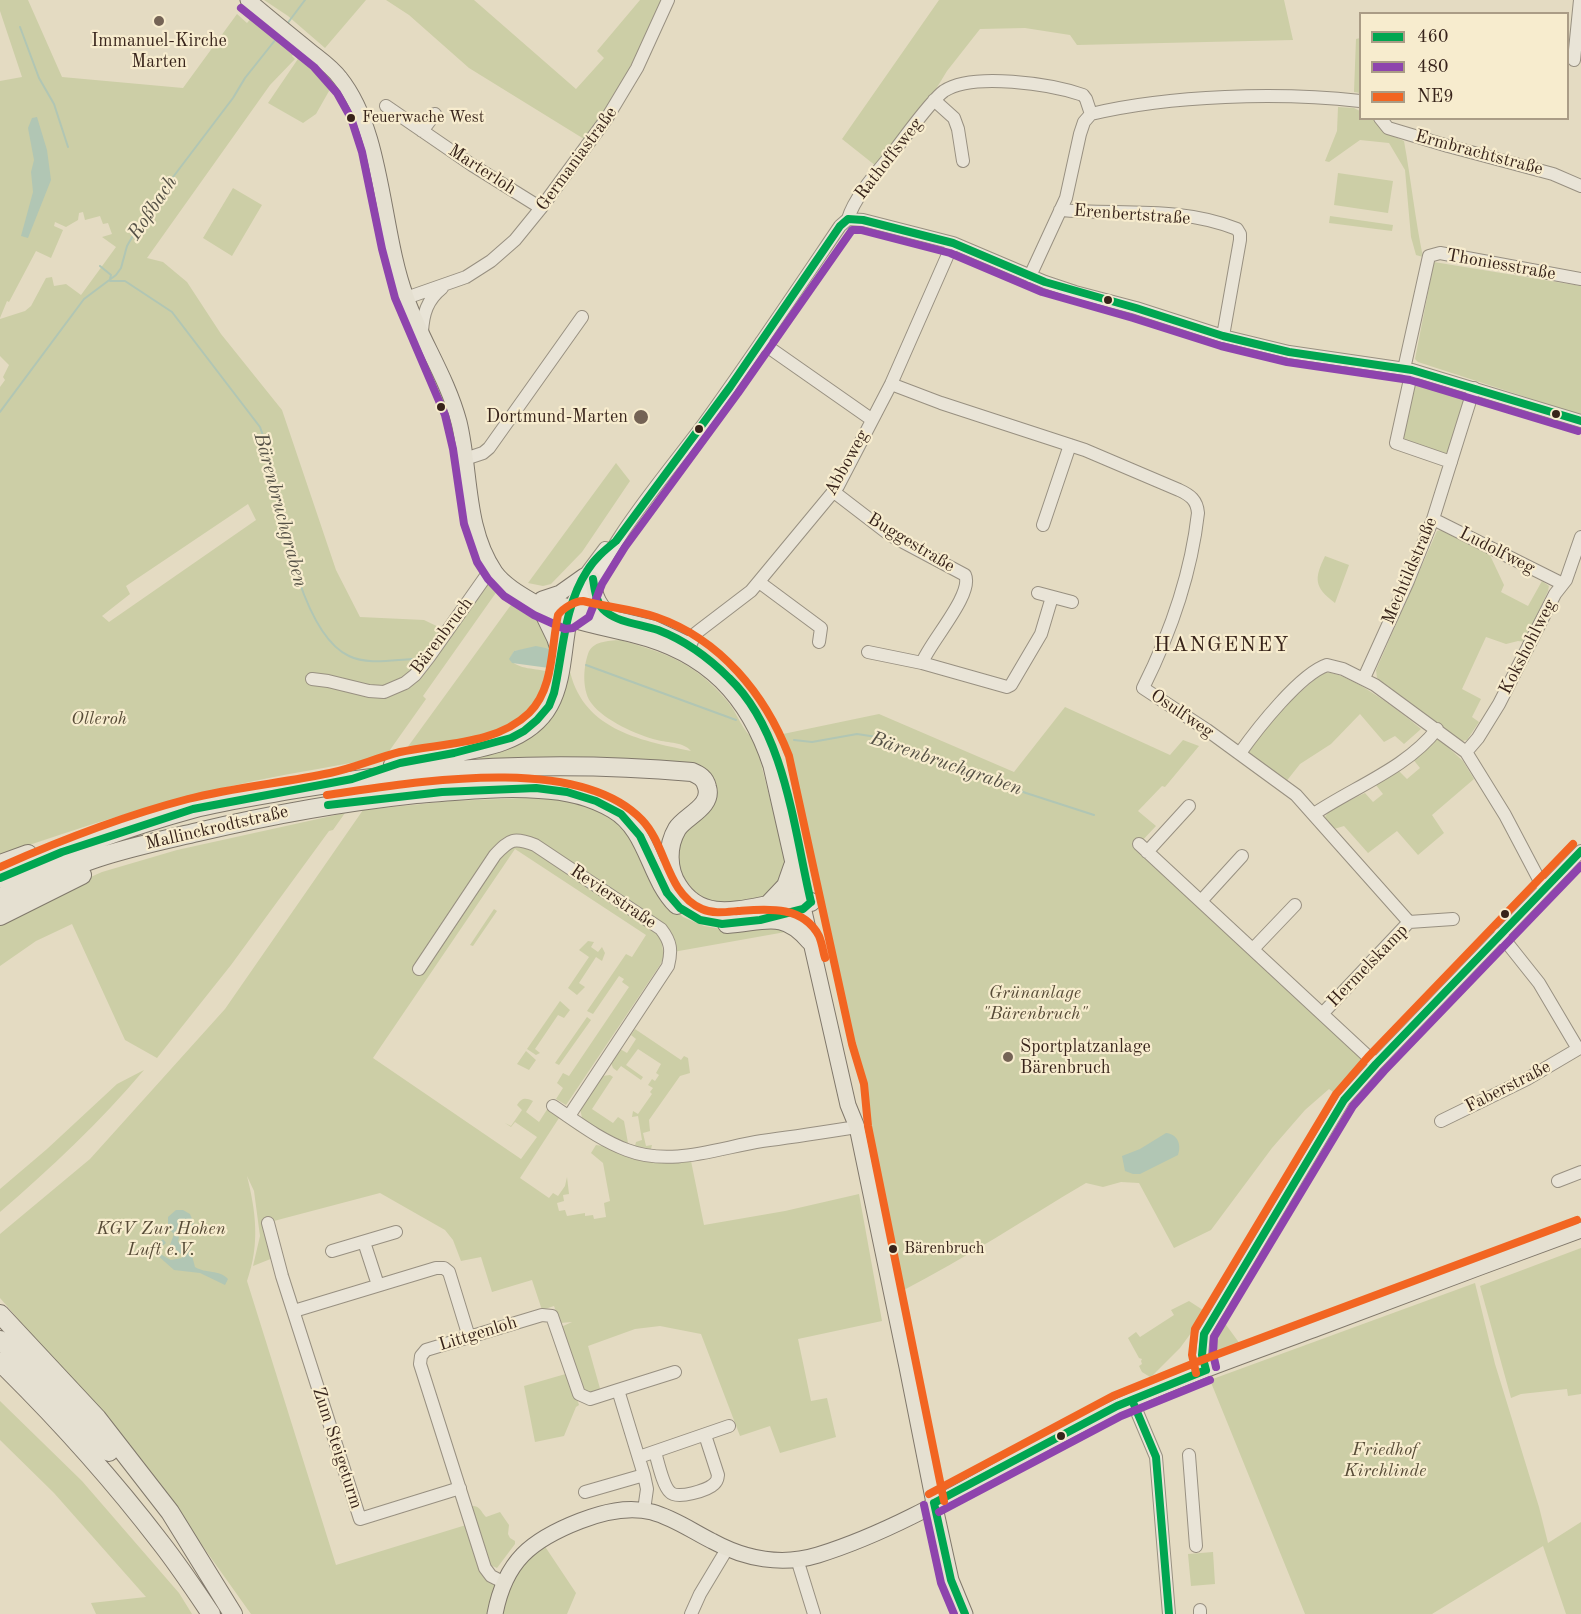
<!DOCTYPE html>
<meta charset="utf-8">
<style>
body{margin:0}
#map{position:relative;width:1581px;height:1614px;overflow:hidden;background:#e4dbc2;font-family:"Old Standard TT",serif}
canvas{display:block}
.legend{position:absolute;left:1359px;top:12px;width:210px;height:108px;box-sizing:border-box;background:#f7ecce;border:2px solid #aa9c86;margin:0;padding:8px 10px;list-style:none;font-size:18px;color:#37231a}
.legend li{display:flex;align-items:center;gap:12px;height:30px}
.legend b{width:30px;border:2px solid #aa9c86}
</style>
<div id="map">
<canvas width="1581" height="1614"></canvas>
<ul class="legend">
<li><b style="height:8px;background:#00a651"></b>460</li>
<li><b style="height:8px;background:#8e44ad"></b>480</li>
<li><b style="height:8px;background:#f26522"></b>NE9</li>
</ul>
</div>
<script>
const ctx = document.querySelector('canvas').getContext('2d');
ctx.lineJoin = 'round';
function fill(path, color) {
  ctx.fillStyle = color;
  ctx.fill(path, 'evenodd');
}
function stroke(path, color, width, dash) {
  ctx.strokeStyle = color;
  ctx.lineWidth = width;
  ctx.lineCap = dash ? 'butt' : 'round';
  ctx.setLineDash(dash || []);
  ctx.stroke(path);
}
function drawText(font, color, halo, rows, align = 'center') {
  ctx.font = font + ' "Old Standard TT",serif';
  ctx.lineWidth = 4.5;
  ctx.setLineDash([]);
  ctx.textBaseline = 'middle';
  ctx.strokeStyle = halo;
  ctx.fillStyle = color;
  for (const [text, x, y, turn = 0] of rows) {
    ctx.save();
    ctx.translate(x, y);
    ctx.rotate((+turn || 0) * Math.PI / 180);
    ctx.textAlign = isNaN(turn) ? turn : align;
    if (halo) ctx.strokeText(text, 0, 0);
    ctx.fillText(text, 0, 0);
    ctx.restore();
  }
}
const green = new Path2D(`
 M0,0H28L62,77L183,88L237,14L247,23L253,16L296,51L292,56L295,59L270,85L147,258L163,262L187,282L221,334L282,410L336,570L360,617L424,620L447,631L486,576L500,587L423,696L426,699L385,757C341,765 297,772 254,781C168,799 84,826 0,855V387L5,380L3,377L9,365L0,356V319L25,311L31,306L46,278L52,277L54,286L66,284L81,295L116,247L102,237L112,234L108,223L103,224L100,216L85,220L83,212L79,213L78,220L66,227L55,222L54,226L63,230L51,258L36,251L9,302L7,301L0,318V81L22,77L0,11ZM248,504L256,520L109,622L102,616L130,594L126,586Z
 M264,0H366L325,48L288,16Z
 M386,0H474L576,89L604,58L597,51L640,0H662C640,48 619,94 588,137L584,139L469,68L409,15Z
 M939,0H1284L1293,40L1077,45L1070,35L1025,28L980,29L947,71L936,89L876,166L842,139Z
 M1360,38V93L1354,92L1356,39Z
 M302,53L326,72L333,84L316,114L303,123L268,103Z
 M1338,107L1354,108L1360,111V118L1373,119L1384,132L1404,141C1411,180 1415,218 1423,257L1416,255L1411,237L1405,170L1389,143L1360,140L1329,162L1325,161L1337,131Z
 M1338,173L1393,181L1388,213L1334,205Z
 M233,188L262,205L232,256L203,238Z
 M1330,216L1393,225L1392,231L1329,223Z
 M1434,262L1581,286V415L1418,362L1415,359Z
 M1420,381L1464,395L1465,397L1449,452L1440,455L1401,442L1412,385Z
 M616,463L630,481L582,552L551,584L543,586L528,583Z
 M1441,530L1487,549L1504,585L1501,592L1528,606L1542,581L1549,586L1548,591L1525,642L1518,641L1506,644L1486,637L1462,689L1481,699L1472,717L1479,722L1467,740L1462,741L1377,678L1376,670L1437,531Z
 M1325,556L1349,565L1335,603C1314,587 1314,579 1325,556Z
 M516,598C535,606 543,630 550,649L534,648L514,651L510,659C517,670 537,668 549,672L539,706L515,729L412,755L404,752Z
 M620,640C666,653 696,663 728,702C738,714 742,731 755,740L786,862V876L767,899L723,908L689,894L674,855L711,777L698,764L580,758H516L434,763L524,736L569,667C581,729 638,740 691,751C684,742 668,743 657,740C637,735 604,720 592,704C582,692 583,668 588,654C592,641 608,641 620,640Z
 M1323,672C1348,671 1401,712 1421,729L1404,744L1395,736L1384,742L1360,714L1331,744L1300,764L1285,783L1248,754L1249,750L1284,707Z
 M1065,707L1170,755L1183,740L1199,746L1165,787L1162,786L1138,811L1156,826L1139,844L1376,1064L1344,1100L1329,1089L1305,1110L1272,1148L1211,1230L1174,1248L1139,1183L1121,1182L1103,1187L1086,1183C1025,1219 966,1258 902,1291L841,989L783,734L879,714L1014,772Z
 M1434,740H1440L1463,761L1474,779L1432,815L1444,833L1418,855L1397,831L1368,853L1344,826L1334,829L1327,823L1325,817L1330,810L1365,793L1373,802L1383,794L1376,785L1398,770L1407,779L1420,768L1412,758Z
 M549,797L590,804L628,829L667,901L683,917L704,926L722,929L777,923L791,931L673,952L662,945L664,957L660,965L566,1105L556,1099L563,1088L557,1083L563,1073L569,1076L629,987L622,982L624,979L619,976L593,1014L587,1011L626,954L632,957L646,935L515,849L373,1058L521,1159L537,1137L515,1122L511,1127L505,1123L511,1126L522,1110L517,1105C522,1097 526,1098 533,1101L526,1112L539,1122L548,1108L580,1130L579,1132L559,1118L520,1178L549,1198L553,1193L558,1196L565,1186L567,1177L569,1194L563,1195L564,1201L557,1203L559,1211L565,1210L567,1216L585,1213V1216L593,1215L594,1219L606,1217L604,1203L610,1201L603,1163L591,1153L596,1145C610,1146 620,1154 633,1158C651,1164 672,1162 691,1161L704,1225L785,1211L859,1194L882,1321L798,1339L811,1401L827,1398L836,1437L780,1453L770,1426L740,1436L701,1334L660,1326L635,1329L588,1346L601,1392L593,1394L583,1391L561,1327L572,1322L560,1323L554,1306L542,1310L532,1280L492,1292L481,1257L461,1261L453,1240L445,1230L380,1193L270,1222L278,1256L253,1266L260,1236L254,1191L247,1176C256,1212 260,1244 247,1281L336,1565L466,1525L485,1568L502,1583L540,1539L576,1593L567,1614H251L179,1513L97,1410L0,1298V1234L90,1159L225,1009L363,810L451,801Z
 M345,813L333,830L329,831L231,965L157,1058L125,1040L72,924L36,941L0,966V924L41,899L102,872L177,850Z
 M494,909L497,911L473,946L470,945Z
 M588,941L594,942L591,947L598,952L602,947L605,953L602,961L596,957L579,983L585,987L577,995L568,988L589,957L579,950Z
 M560,1001L570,1010L564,1018L558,1015L535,1049L540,1053L536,1055L527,1049Z
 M587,1017L591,1020L559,1065L555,1063Z
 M635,1029L681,1060L684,1056L688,1058L690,1073L680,1076L649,1120L650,1131L643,1133L646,1146L652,1145L651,1149L635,1146L636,1142L642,1140L638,1116L632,1117L633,1111L638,1114L652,1094L650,1092L653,1088L648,1085L652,1079L655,1081L659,1075L656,1073L661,1064L638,1049L626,1065L643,1077L641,1080L621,1066L617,1071L613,1068L611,1063L620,1049L627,1053L636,1039L631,1035Z
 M526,1051L536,1060L529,1070L517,1064Z
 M144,1070C100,1122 51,1168 0,1212V1189L47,1149L117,1084Z
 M610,1075L613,1077L592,1109L613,1123L618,1117L624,1121L628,1143L612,1138L582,1118L580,1108L602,1076Z
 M1581,1248V1394L1568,1396L1567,1389L1521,1394L1511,1398L1480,1286Z
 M1475,1283L1495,1364L1539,1507L1548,1543L1581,1522V1614H1566L1543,1546L1432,1614H1305L1210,1380Z
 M1189,1301L1206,1312L1205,1314L1180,1348L1153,1375L1150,1377L1142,1372L1139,1366L1142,1364L1141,1361L1142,1359L1139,1358L1128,1338L1136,1332L1140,1337L1174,1315L1171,1310Z
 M1224,1322L1240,1344C1232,1350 1225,1354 1215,1348L1213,1341Z
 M569,1373L579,1405L576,1407L564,1436L535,1442L524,1386Z
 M0,1401L82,1481L179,1593L192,1614H96L91,1603L146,1597L54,1493L0,1440Z
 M471,1506C480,1505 481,1512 486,1517L500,1512L509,1525L508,1534L510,1538L515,1541V1544L497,1568L490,1565Z
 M1213,1552L1215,1584L1191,1586L1188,1554Z`);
const water = new Path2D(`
 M37,117L47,150L51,180L28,238L21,236L33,192L31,172L34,160L28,128L32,118Z
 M536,646L550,649L549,668L512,663L509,659L514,651Z
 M1166,1133C1177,1134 1182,1144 1178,1155L1140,1174H1133L1125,1171L1122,1156L1140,1149Z
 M176,1210H183L190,1214L194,1224L190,1227H180L176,1230L179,1237L178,1242L190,1248L195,1267C206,1274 219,1269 228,1279L225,1285L200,1273L174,1270L156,1254L157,1245L163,1239L166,1243L158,1250L162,1255L171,1260L182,1258V1255L170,1245L174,1234L168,1228V1217Z`);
const stream = new Path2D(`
 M287,24L305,0
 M20,27L39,78L54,104L68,147
 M100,266L111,275L110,279
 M110,281H125L172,312L260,427L266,444C278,496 297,632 349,656C367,665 392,660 412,659
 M0,412L84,299L116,275L121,268L127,246L148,210L233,98L245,78L280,34
 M586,665L736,720
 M794,740L812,742L857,734L877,737L1026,793L1094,815`);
const minor = new Path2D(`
 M1574,60L1580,0
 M934,100L954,118L958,129L963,161
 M386,106L472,165L541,208
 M1380,118L1388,128L1448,146L1553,174L1581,186
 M422,131L435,114
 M1060,210C1118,215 1181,206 1237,229L1240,234V240L1223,336
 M848,219C854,198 877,172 891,155C904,139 929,102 944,91C973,72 1051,84 1083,95L1086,99L1091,114
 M1030,276L1066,198L1080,134L1084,122L1091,114C1171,95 1279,92 1360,101
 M406,298L466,277L491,261L515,240L541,208L607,118L637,68L668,0
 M422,332C423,314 427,300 442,288
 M761,342L871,419
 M1404,369L1429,256L1440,253L1581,279
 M1412,370L1396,443L1451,462
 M891,384L941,403L1085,450L1179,490C1190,495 1197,500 1198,513C1191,575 1171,632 1143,688L1207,730L1296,795L1409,922
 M465,459L483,453L489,448L582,317
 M834,492L890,535L965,575C974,594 929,643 922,663
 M1433,519L1561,583
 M1043,525L1070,445
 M759,582L821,628L819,642
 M1038,593L1072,602
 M571,607L584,576L605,548
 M581,611C607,543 656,487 700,429C748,363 794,294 840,226L848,219L863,220L953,243L1045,282L1075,292L1136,308L1223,336L1289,352L1412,370L1581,421
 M690,646L695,634L700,630L751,591L838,486L891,384L953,243
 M868,652L922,663L1007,687L1011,685L1041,634L1052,597
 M1364,678L1408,581L1433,519L1474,388
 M312,679L328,681L369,691L384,692L405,683L415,675L429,657L486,576L494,569
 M1466,752L1478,738L1499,704L1555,594L1566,580L1581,537
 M1240,753C1257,729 1300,674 1327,665L1343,669L1375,685L1466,752L1505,815L1544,889
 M1314,814C1354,787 1407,768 1437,729
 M1139,844L1376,1064
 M1147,852L1189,806
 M1201,901L1242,856
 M1253,949L1295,905
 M419,969L495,855C510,839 514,837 535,845L661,929C671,942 672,950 668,966L569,1116
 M1323,1013L1409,922L1453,919
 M553,1106C577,1122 600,1140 627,1150C671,1167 718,1148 762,1141C794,1137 825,1132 857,1127
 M1441,1121L1527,1079L1578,1049L1539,983L1500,934
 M1558,1181L1581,1172
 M268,1223L282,1276L360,1519L460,1488
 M364,1242L378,1285
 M332,1251L396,1232
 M294,1311L436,1268H444L449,1272L469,1337
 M1206,1370L1202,1355L1204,1334L1344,1100L1376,1064L1581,851
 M618,1390L675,1372
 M1132,1400L1156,1457L1169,1614
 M655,1452C658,1462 663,1486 670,1492C677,1500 708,1490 714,1484C718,1480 717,1480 718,1475L705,1435
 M1189,1455L1196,1546
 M639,1457L729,1426
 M585,1492L644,1475
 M797,1559L814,1614
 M503,1582L491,1576L485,1568L420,1364L421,1356L426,1350L542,1315L552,1316L579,1394L590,1399L618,1390L644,1475L647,1489L644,1510
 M1200,1610V1614
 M691,1614L700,1594L727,1549`);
const major = new Path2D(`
 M248,0C268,17 289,34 310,51C320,59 332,67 340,78C384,133 381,230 406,297C421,340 447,377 459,422C471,471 465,528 495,572C505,586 524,596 539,605C570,623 599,626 634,635C707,653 748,696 771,766L848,1105L857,1127L907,1367L934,1503L951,1580L965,1614
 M593,579C594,597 600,607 613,618
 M542,599L560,593L584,576
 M544,600L594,614L653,628L687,644
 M495,1614C505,1561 531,1540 580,1521C603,1512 627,1506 652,1512C674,1518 692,1531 712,1541C745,1559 782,1566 818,1555C924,1522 1018,1452 1119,1406C1183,1376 1251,1353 1318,1328C1406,1295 1493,1262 1581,1230`);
const highway = new Path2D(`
 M540,605L556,638L561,653
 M393,765C441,750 522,755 549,705C563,680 562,646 568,619
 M0,864L28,854
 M0,878C62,851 126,827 192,809C224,801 257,796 290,790C422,767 558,760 692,772C699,775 705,778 707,787C713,807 685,816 677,829C667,846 667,869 678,886C709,936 767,895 811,902
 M0,897C32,883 64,869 97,858C130,847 164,840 198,832C270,815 342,802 416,794C456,791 499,786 539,789C564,790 591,796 613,809C649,830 649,877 677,905
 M768,905L786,886L793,866
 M0,916L82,875
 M727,924C763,922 783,908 810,941
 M0,1314L97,1418L170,1512L233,1614
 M0,1340L45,1383L109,1452
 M0,1362C58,1419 112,1479 161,1543C179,1566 195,1590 211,1614`);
const bus1 = new Path2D(`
 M593,579C595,591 596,604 606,612C620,623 641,624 658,630C684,640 709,658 729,678C785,731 794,830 811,902
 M328,805L442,792L536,788L567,792L596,801L621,814L640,836L667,893L680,908L700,920L722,924L760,920L803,909L811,902
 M0,878L62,852L193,809L352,779L400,763L454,753L511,738L524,731L537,720L549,706L554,693C563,653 564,606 587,571C594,559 605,550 616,541L730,387L840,226L848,219L863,220L953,243L1045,282L1136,308L1223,336L1289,352L1412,370L1581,421
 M1206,1370L1202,1355L1204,1334L1344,1100L1376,1064L1581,851
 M1132,1400L1156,1457L1169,1614
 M934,1503L1117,1406L1206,1370
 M934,1503L951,1580L965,1614`);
const bus2 = new Path2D(`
 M241,8L314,67L337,93L351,118L362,152L382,249L395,298L445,415L453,449L464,524L477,562L488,579L504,596L534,615L565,629L573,628L589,617L602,584L625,547L738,393L852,230H861L950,253L1042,292L1133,318L1221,346L1287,362L1410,380L1578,431
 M1216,1367L1213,1354L1214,1337L1353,1106L1384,1071L1581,866
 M924,1505L941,1583L954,1614
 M939,1512L1121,1416L1210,1380`);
const bus3 = new Path2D(`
 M327,795C411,783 577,752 642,820C667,846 666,893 702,909C713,914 726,912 738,911C767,909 803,905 819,936C822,943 823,951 825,958
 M0,867C61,840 123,816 188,799C235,787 283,783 330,773C354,768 376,758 400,752C441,743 496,745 529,713C554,689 551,647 558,615C563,608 575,601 583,601C607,607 632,609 656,617C720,639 765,694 789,756L852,1044L864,1084L868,1126L944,1501
 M1196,1373L1192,1355L1195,1329L1336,1094L1368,1057L1573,844
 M929,1494L1113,1396L1202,1360L1577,1220`);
const markers = [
 [159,21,6,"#746355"],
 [351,118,5,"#37231a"],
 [1108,300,5,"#37231a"],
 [441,407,5,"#37231a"],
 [1556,414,5,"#37231a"],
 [641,417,8,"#746355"],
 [699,429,5,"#37231a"],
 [1505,914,5,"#37231a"],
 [1008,1057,6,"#746355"],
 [893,1249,5,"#37231a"],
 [1061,1436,5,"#37231a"]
];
const busNames = [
 ["Feuerwache West",362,118],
 ["Bärenbruch",904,1249]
];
const poiNames = [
 ["Immanuel-Kirche",159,41],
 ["Marten",159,62],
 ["Dortmund-Marten",628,417,"right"],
 ["Sportplatzanlage",1020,1047,"left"],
 ["Bärenbruch",1020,1068,"left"]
];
const streetNames = [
 ["Ermbrachtstraße",1479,153,15],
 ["Germaniastraße",577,159,-54],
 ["Rathoffsweg",889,159,-52],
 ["Marterloh",482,170,33],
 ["Erenbertstraße",1132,215,4],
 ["Thoniesstraße",1501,265,10],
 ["Abboweg",847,463,-61],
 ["Buggestraße",911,543,31],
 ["Ludolfweg",1497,551,27],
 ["Mechtildstraße",1410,571,-67],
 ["Bärenbruch",442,636,-53],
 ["Kokshohlweg",1528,647,-63],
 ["Osulfweg",1182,714,34],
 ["Mallinckrodtstraße",217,828,-13],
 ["Revierstraße",613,897,34],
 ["Hermelskamp",1368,966,-46],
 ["Faberstraße",1508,1087,-27],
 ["Littgenloh",478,1334,-17],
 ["Zum Steigeturm",337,1448,72]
];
const parkNames = [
 ["Olleroh",99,719],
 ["Grünanlage",1035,993],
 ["\"Bärenbruch\"",1035,1014],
 ["KGV Zur Hohen",161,1229],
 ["Luft e.V.",161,1250],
 ["Friedhof",1385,1450],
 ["Kirchlinde",1385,1471]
];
const waterNames = [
 ["Roßbach",153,208,-56],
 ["Bärenbruchgraben",280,510,75],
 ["Bärenbruchgraben",946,764,19]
];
const quarterNames = [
 ["HANGENEY",1222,645]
];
fill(green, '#cccea6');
fill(water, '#b1c6b4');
stroke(stream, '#b1c6b4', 2);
stroke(minor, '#989081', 14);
stroke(major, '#80786b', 17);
stroke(highway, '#80786b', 20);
stroke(minor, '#e9e4d7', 12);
stroke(major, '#e5e0d1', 15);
stroke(highway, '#e5e0d1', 18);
stroke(bus1, '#00a651', 8);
stroke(bus2, '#8e44ad', 8);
stroke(bus3, '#f26522', 8);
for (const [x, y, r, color] of markers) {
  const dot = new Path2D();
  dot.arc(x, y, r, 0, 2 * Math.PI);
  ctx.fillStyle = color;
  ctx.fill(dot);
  stroke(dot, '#f7ecce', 2);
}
drawText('16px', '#37231a', '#f7ecce', busNames, 'left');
drawText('18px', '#37231a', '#f7ecce', poiNames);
drawText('18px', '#37231a', '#f7ecce', streetNames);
drawText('italic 18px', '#574b37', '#f7ecce', parkNames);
drawText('italic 20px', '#555146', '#f7ecce', waterNames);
ctx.letterSpacing = '1.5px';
drawText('21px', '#37231a', '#f7ecce', quarterNames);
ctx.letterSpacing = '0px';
</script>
